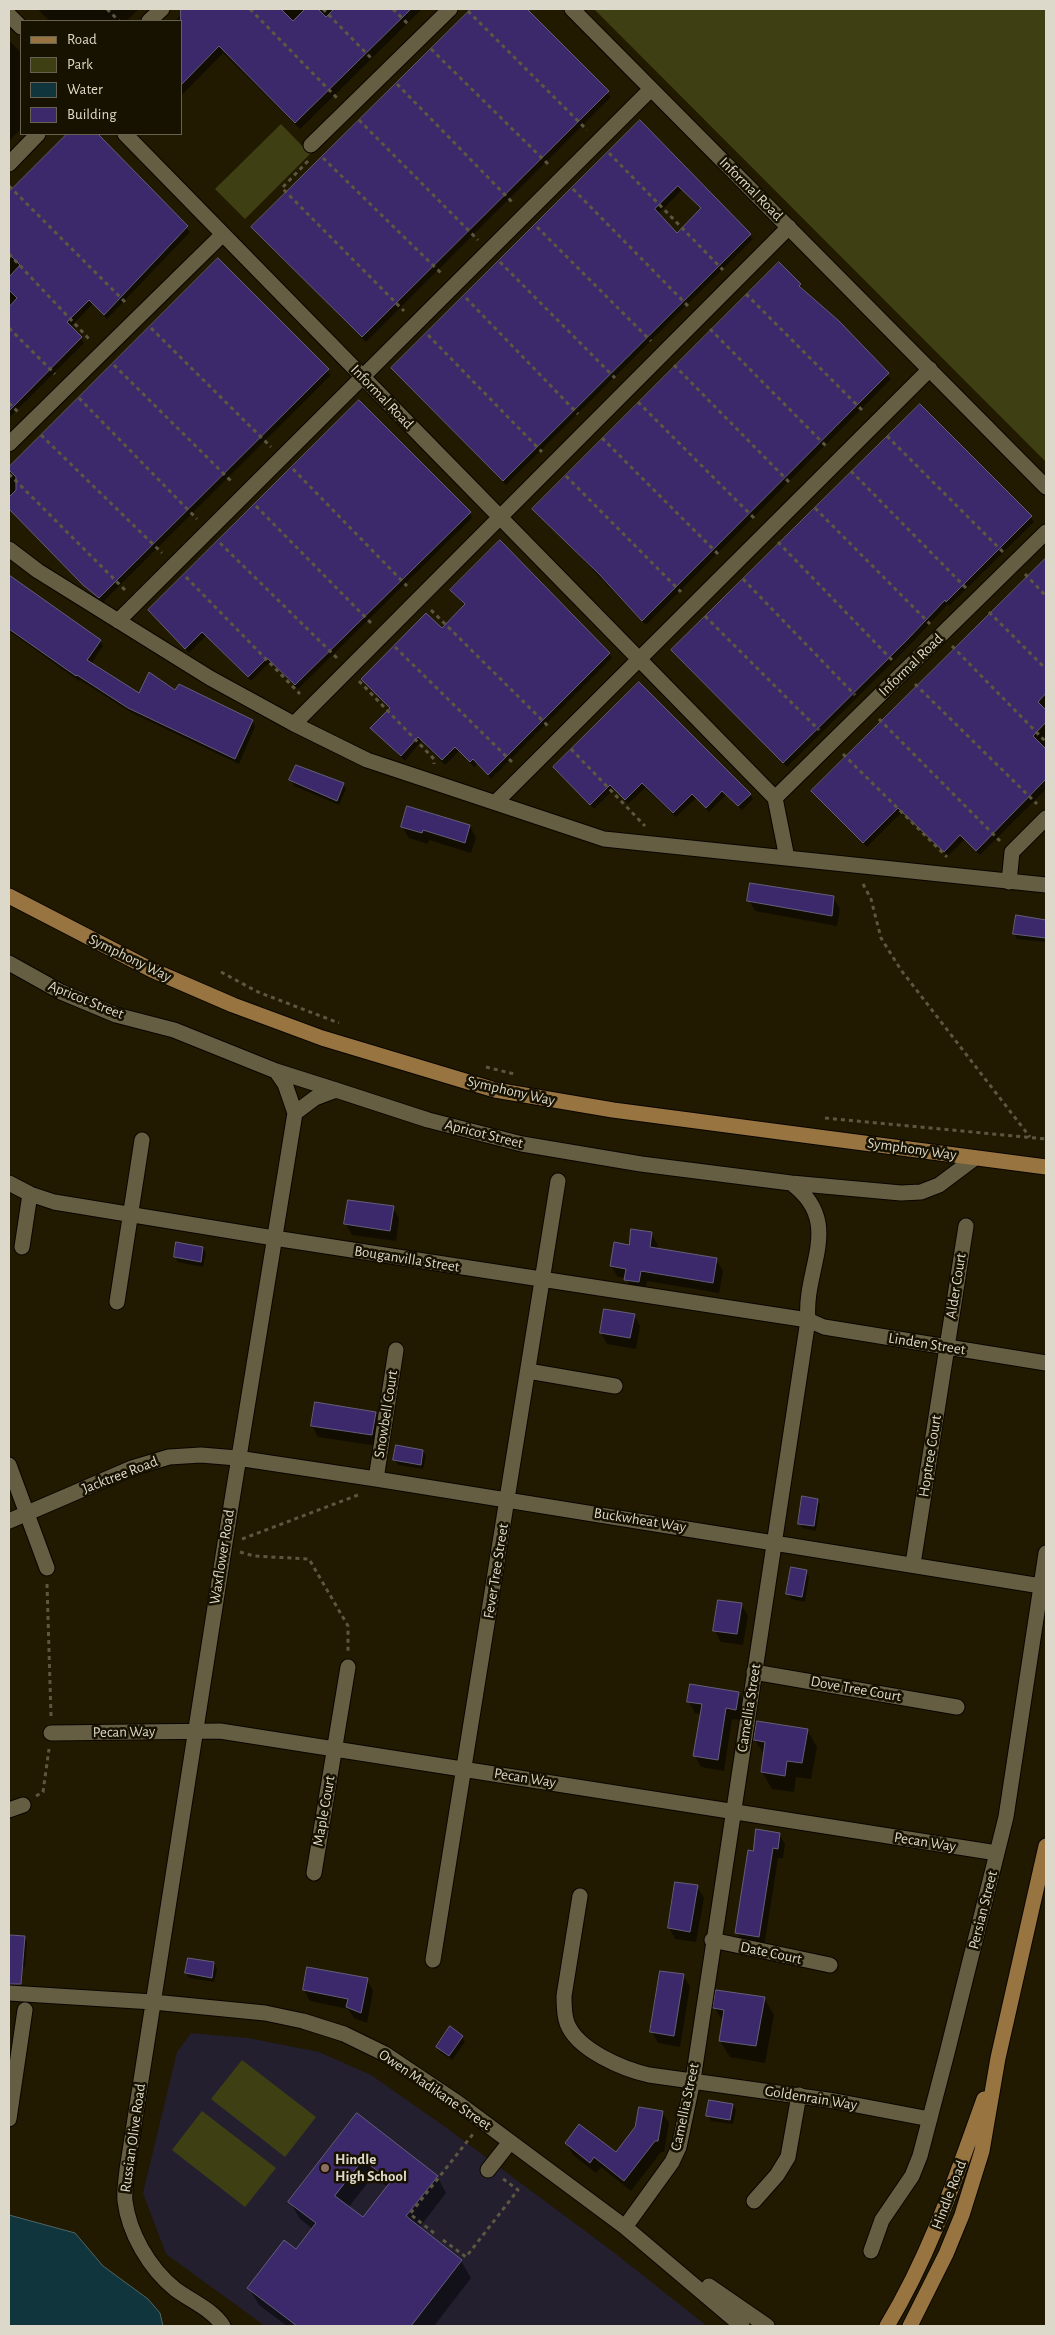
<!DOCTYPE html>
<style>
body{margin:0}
#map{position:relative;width:1055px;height:2335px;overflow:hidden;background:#211a01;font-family:"Alegreya Sans",sans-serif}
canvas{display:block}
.frame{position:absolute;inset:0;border:10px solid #ddd9ca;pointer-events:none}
.legend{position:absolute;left:20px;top:20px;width:162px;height:115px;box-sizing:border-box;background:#171100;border:1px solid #666151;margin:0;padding:6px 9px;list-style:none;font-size:15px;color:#ddd9ca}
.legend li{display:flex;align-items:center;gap:10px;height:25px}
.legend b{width:25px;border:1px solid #666151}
</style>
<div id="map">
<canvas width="1055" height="2335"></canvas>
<div class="frame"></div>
<ul class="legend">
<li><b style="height:6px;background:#977440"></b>Road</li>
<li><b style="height:14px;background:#3e4013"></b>Park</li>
<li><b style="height:14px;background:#10353d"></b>Water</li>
<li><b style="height:14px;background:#3b296b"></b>Building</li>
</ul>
</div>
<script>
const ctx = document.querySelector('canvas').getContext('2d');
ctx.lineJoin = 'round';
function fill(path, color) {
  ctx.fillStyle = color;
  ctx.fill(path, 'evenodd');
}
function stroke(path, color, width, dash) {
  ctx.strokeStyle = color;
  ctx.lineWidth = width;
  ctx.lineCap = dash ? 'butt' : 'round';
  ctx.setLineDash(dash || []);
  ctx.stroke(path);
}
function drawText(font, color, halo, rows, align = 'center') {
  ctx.font = font + ' "Alegreya Sans",sans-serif';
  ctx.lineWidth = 5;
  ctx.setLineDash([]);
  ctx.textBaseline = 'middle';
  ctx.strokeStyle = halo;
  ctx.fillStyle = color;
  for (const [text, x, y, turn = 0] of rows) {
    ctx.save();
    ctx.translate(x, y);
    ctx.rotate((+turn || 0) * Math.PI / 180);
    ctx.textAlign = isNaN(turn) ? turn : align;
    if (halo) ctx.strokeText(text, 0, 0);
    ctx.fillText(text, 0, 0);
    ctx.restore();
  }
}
const education = new Path2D(`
 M191,2033L248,2038L319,2052L371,2075L444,2126L612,2251L707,2326H265L166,2254L143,2193L177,2052Z`);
const green = new Path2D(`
 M594,9H1046V462Z
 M281,124L310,154L245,219L215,189Z
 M242,2060L316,2117L285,2157L211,2099Z
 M202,2111L276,2168L245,2207L172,2150Z`);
const water = new Path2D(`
 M9,2215L75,2233L103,2266L148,2299L160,2313L163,2326H9Z`);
const shadow = new Path2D(`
 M37,9H139L126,21H50Z
 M187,9H422L300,129L223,53L181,96V21H175Z
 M471,9H526L611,97L366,342L253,227Z
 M9,40L21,53V129L9,141Z
 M640,122L753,239L506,485L396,373ZM682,190L702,209L677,234L658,214Z
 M68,134H96L190,232L107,319L93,304L70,327L84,343L9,418V191Z
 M218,260L331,375L103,602L9,509V469Z
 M779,264L891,379L646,625L534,509Z
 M470,512L472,518L298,689L270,662L251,681L206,636L189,653L149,611Z
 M1031,517L1034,522L949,606L948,604L909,646L787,767L672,650Z
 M1046,560V789L980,855L964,840L948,856L902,812L867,847L812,792Z
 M9,575L100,641L103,646L91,664L139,695L175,691L252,721L255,727L239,764L132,713L80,680L79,681L9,631Z
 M451,590L609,653L612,658L491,779L477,764L474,767L459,751L445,765L421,741L405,761L371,728L390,709L362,679L442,630L465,606Z
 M555,767L750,794L753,799L742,810L726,795L709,812L696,798L676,817L645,788L628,804L614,789L594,809Z
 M291,780L343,784L346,789L339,805L294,786Z
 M470,826L476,838L471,853L429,840L428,844L409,838L402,827Z
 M833,897L840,909L837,926L755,911L749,900Z
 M1017,916L1046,921V942L1017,939L1014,934Z
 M393,1207L399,1219L396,1241L352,1235L345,1223Z
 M651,1234L658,1245L657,1250L716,1260L723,1271L719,1293L647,1281L645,1292L632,1290L626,1278L618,1277L611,1266L630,1246Z
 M177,1244L203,1248L206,1253L203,1267L178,1262L175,1257Z
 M634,1315L640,1326L636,1349L607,1344L601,1333Z
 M375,1413L382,1424L378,1446L318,1437L312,1426Z
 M423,1451L426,1456L423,1469L398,1465L395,1460Z
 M817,1500L820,1505L816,1531L802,1528L799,1523Z
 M806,1571L809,1577L805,1602L791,1599L788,1594Z
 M741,1604L748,1616L743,1645L721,1642L715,1631Z
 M738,1693L745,1704L742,1720L732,1719L724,1771L701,1767L695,1756L701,1714L695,1713L689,1702Z
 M807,1730L817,1747L811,1779L796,1777L794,1792L772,1789L762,1772L765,1756L755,1740Z
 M779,1834L785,1844L783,1858H778L764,1947L743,1943L737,1933L754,1852Z
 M697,1886L704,1898L696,1942L675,1939L669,1928Z
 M11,1936L24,1937L27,1942L25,1967L12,1966L9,1961Z
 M214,1963L217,1969L214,1982L189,1978L186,1973Z
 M308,1968L367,1979L373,1991L367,2023L354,2018L348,2009L310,2001L304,1990Z
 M683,1975L690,1986L680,2047L658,2043L652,2032Z
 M764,1998L774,2015L765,2063L730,2057L720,2041L723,2022L715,2008Z
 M462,2037L465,2042L452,2060L440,2052L437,2047Z
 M733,2105L736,2110L733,2124L711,2121L708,2115Z
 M662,2112L669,2123L664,2152H661L631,2191L601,2167L596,2173L573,2155L566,2143L616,2153Z
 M358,2115L437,2176L446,2193L419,2228L461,2261L471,2278L434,2326H287L259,2305L249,2288L296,2251L313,2229L300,2219L290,2202ZM373,2176L388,2187L363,2219L348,2208Z`);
const building = new Path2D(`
 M181,9H281L293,21L305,9H318L326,17L334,9H411L295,123L219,46L181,85Z
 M471,9H527L609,91L362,337L251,227Z
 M640,120L751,234L503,481L391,368ZM678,186L701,208L677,233L655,209Z
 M67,134H98L188,226L104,315L89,300L67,322L82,337L9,411V307L17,298L9,290V277L20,265L9,254V192Z
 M218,258L329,369L99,598L83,585L9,509V497L16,490V477L9,470V467Z
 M779,262L801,284L799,286L839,321L889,373L642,621L599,574L532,509Z
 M359,400L471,512L295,685L267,658L248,677L202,632L185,649L148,610Z
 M920,404L1032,516L946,602L945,600L906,641L783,763L671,650Z
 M500,540L610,653L488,775L473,759L470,762L455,747L442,760L418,737L401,756L370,728L390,708L361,679L426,613L442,628L465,604L450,590Z
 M1046,558V693L1038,702L1046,710V722L1033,736L1046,749V779L976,851L960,835L944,852L898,808L863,843L811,791Z
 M9,575L101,640L87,660L139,693L149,672L175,690L179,684L253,720L235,759L128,708L77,675L76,676L9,629Z
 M639,682L751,794L738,806L722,791L706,808L692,794L673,813L642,783L625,800L610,785L590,805L553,767Z
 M296,765L344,783L337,801L289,780Z
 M407,806L470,825L465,843L423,830L422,833L401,827Z
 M750,883L834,896L832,916L747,901Z
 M1016,915L1046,920V938L1013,934Z
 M348,1200L394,1206L390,1231L344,1224Z
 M631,1229L652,1232L650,1247L717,1258L713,1283L641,1271L639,1282L624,1280L626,1269L610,1266L614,1242L629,1245Z
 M176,1242L203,1247L201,1262L174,1257Z
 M604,1309L635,1314L630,1338L600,1333Z
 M315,1402L376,1412L372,1435L311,1426Z
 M396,1445L423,1450L421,1465L393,1460Z
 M802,1496L818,1499L814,1526L798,1524Z
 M791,1567L807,1570L802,1597L786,1594Z
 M718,1600L742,1603L737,1634L713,1631Z
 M690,1684L739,1692L736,1710L726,1708L718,1760L693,1756L702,1704L687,1702Z
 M757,1721L808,1729L802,1763L787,1761L785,1776L761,1772L765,1742L754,1740Z
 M756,1829L780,1833L778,1849L773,1848L759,1937L735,1933L748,1850L753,1851Z
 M675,1882L698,1885L690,1932L668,1928Z
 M10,1935L25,1936L21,1984H9Z
 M188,1958L214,1962L212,1978L185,1973Z
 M307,1967L368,1978L361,2013L346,2007L348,1999L303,1990Z
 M660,1971L684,1974L674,2036L650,2032Z
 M716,1990L765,1997L756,2046L719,2041L724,2010L713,2008Z
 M450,2026L463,2036L449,2056L436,2047Z
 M709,2100L733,2104L730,2120L706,2116Z
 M639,2107L663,2111L658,2141H655L624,2181L594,2157L590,2163L565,2143L579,2124L616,2152L635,2127Z
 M357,2113L438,2176L406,2216L462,2260L411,2326H297L247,2288L284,2240L296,2249L316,2223L288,2202ZM363,2160L391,2181L363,2217L335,2196Z`);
const path = new Path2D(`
 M107,9L119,21
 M250,9L337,98
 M323,9L373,60
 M393,9L410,26
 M468,11L587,130
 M431,49L550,166
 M397,84L513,203
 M359,120L478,240
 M609,153L723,270
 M323,158L442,274
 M308,161L282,188L404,311
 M9,186L127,304
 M573,189L688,306
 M537,227L651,341
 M9,254L91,341
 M500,262L615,378
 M746,294L864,412
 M466,298L578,414
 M9,328L55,374
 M151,328L271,447
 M710,329L827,447
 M428,335L542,452
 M114,365L232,482
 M674,365L791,484
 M79,398L197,519
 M638,402L756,520
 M9,403L19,413
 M41,435L162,553
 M887,436L1003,552
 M602,438L719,555
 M293,469L407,586
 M851,471L966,588
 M9,474L125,590
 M566,476L681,592
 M256,506L371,623
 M815,508L930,624
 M778,542L892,660
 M220,543L337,658
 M1025,574L1046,596
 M186,577L300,694
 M743,579L855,695
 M431,610L549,727
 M989,612L1046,669
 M705,616L819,730
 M952,646L1046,742
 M395,647L513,763
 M359,681L434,759V764
 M915,684L1037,804
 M879,719L1000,841
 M571,749L645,826
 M843,754L947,857
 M863,884L871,899L881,938L901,970L1030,1137
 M221,972L258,992L339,1023
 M486,1067L514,1074
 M825,1118L1046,1139
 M242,1539L358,1495
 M240,1552L254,1556L309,1559L348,1626V1651
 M47,1584L51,1716
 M36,1796L43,1792L49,1749
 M434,2233L410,2214L473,2134
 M443,2240L466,2257L518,2190L502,2178`);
const minor = new Path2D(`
 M572,9L1046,487
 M9,15L21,27
 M149,21L162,9
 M125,134L775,798L787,858
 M311,145L450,9
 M9,164L38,134
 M9,444L223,234
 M9,549L38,571L210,678L294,724L367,760L604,839L1046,885
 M118,621L651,89
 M294,724L789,227
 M775,798L1046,532
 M496,802L930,369
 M1009,882L1012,852L1046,818
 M9,963L61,992L116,1015L174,1030L276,1071L336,1090L428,1120L522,1144L641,1164L791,1183L901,1193L921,1192L939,1185L975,1158
 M295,1113L315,1098L336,1090
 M9,1183L30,1194L54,1202L274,1238L808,1320L824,1327L1046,1363
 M22,1247L30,1194
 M117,1302L142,1140
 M528,1371L615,1386
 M9,1465L47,1568
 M376,1479L396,1350
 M9,1521L132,1468L169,1457L201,1455L237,1458L376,1479L1041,1586
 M913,1564L966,1226
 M754,1672L957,1707
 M51,1733L220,1731L997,1853
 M9,1810L23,1805
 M314,1873L348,1667
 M580,1896L564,1996C564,2005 564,2015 567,2023C577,2050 623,2069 649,2075L835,2101L930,2119
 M712,1940L830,1965
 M433,1960L558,1181
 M9,1993L153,2002L265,2013L303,2021L344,2034L385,2054L458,2103L625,2227L742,2326
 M9,2119L25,2010
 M488,2170L510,2142
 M754,2201L777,2175L788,2157L799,2095
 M625,2227L672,2162L679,2147L693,2080L808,1320C803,1268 845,1223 791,1183
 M871,2251L882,2220L912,2176L920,2156L947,2053L1006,1817L1046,1553
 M709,2286L767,2326
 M223,2326C212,2309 191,2301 175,2289C149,2268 129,2233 125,2201C124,2191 126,2180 127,2170C182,1817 236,1465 295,1113L285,1084L276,1071`);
const major = new Path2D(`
 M9,896L152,970L233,1005L322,1038L495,1090L613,1110L1046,1167
 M887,2326C930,2255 956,2177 984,2099
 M910,2326L946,2254L962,2215L982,2151L998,2058L1046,1846`);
const markers = [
 [325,2168,5,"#8d6e63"]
];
const streetNames = [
 ["Informal Road",751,189,45],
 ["Informal Road",382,397,46],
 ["Informal Road",911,665,-44],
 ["Symphony Way",130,958,26],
 ["Apricot Street",86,1000,22],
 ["Symphony Way",511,1091,13],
 ["Apricot Street",484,1134,14],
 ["Symphony Way",912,1149,8],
 ["Bouganvilla Street",407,1259,9],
 ["Alder Court",956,1286,-81],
 ["Linden Street",927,1344,9],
 ["Snowbell Court",386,1414,-81],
 ["Hoptree Court",930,1456,-81],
 ["Jacktree Road",120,1475,-21],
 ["Buckwheat Way",640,1520,9],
 ["Waxflower Road",222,1557,-81],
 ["Fever Tree Street",496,1571,-81],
 ["Dove Tree Court",856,1689,10],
 ["Camellia Street",749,1708,-81],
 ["Pecan Way",124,1732,-1],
 ["Pecan Way",525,1778,9],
 ["Maple Court",324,1811,-80],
 ["Pecan Way",925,1842,9],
 ["Persian Street",983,1910,-76],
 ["Date Court",771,1953,12],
 ["Owen Madikane Street",435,2090,34],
 ["Goldenrain Way",811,2098,9],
 ["Camellia Street",685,2107,-78],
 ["Russian Olive Road",133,2138,-82],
 ["Hindle Road",949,2195,-69]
];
const poiNames = [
 ["Hindle",335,2159],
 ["High School",335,2176]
];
fill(education, '#231f2f');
fill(green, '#3e4013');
fill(water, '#10353d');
stroke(water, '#4e6667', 1);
fill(shadow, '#0007');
fill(building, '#3b296b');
stroke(building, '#635f7a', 1);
stroke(minor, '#0a0500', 17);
stroke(major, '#0a0500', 17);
stroke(path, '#5d5741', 3, [4, 4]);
stroke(minor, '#655e42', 15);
stroke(major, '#977440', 15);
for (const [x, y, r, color] of markers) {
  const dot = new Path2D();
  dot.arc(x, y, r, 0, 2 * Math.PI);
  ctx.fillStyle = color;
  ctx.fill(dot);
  stroke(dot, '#171100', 2);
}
drawText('15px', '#ddd9ca', '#171100', streetNames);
drawText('bold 15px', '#ddd9ca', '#171100', poiNames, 'left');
</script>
